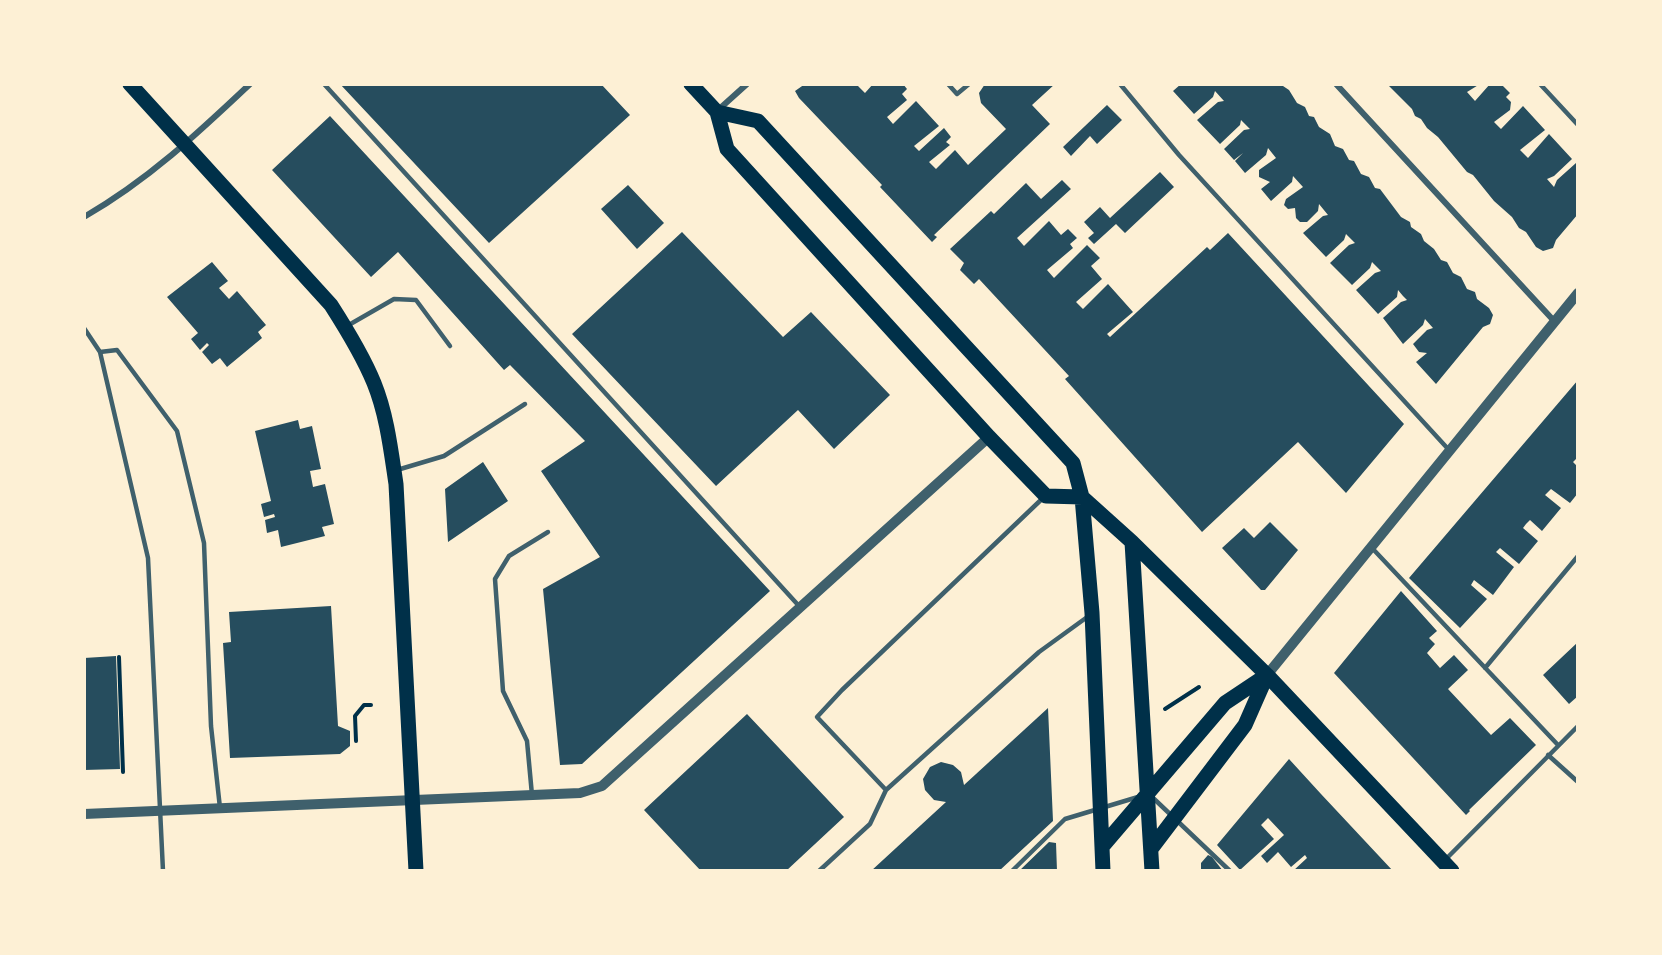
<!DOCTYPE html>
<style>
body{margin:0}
#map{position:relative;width:1662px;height:955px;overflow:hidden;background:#fdf0d5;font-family:Quicksand,sans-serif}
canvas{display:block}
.frame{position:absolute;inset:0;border:86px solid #fdf0d5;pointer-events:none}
</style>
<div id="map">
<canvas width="1662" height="955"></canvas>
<div class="frame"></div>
</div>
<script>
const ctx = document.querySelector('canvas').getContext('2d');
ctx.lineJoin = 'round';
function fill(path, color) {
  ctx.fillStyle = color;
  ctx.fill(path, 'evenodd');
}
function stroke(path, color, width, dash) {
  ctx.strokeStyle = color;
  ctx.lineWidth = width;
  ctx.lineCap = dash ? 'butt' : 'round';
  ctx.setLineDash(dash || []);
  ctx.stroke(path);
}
const building = new Path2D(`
 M340,84H601L630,115L489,243Z
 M805,84H860L858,86L865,93L873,84H903L907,89L902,94L907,100L887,117L893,124L916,101L939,126L914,146L919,151L944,128L951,137L946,142L950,145L929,162L936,169L955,150L968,165L1006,129L981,103L979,93L985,84H1055L1032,105L1050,124L934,235L937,237L932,242L880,187L882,185L799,98L795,91Z
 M1181,84H1280L1289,90L1297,103L1305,107L1309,116L1314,117L1319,127L1330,134L1335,146L1343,149L1349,160L1354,161L1361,174L1369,177L1375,188L1380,189L1401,217L1410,222L1411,227L1421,234L1424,241L1434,249L1441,260L1447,262L1453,273L1461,277L1467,289L1475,292L1477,299L1489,308L1493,315L1490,324L1483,327L1436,384L1416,362L1427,353L1419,352L1413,344L1427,330L1433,328L1425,319L1423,325L1403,344L1383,318L1401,302L1407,300L1403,296L1398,290L1397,297L1378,314L1356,290L1375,273L1381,271L1372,262L1370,268L1352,285L1330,263L1349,245L1355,243L1346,234L1344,240L1326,257L1303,233L1323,216L1328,215L1319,204L1318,211L1307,222H1300L1296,218L1295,208L1288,209L1284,205L1286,199L1303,187L1293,176L1292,182L1271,201L1261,189L1270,182L1259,177V170L1276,158L1268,148L1266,155L1245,173L1235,161L1243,153L1234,160L1224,149L1244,130L1250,129L1241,120L1240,125L1220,144L1197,120L1218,102L1224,101L1215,91L1213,97L1194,114L1173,91Z
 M1387,84H1480L1467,92L1475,101L1490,84H1501L1510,93L1506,97L1511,102L1510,110L1494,122L1501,129L1523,106L1545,130L1520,150L1528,158L1549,134L1572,159L1554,176L1547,179L1554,187L1557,180L1576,163L1578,165V214L1556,240L1553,248L1543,251L1536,247L1526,232L1519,228L1512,217L1494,201L1473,175L1467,172L1438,137L1427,128L1421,119L1415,116L1412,109Z
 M1107,105L1122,120L1097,144L1090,136L1071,156L1063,147Z
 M330,116L770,591L582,764L560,765L543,589L600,557L541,471L585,441L510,365L504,370L398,252L371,277L272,170Z
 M1160,172L1174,187L1125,233L1116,224L1094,244L1088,238L1094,233L1084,222L1100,207L1110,218Z
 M1062,180L1071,189L1017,238L1024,246L1049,221L1061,235L1068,229L1077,238L1070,244L1073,248L1047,270L1054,278L1087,245L1100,258L1091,266L1102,279L1076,302L1083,309L1108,284L1133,312L1107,334L1110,337L1207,247L1210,250L1228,233L1404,424L1346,493L1298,442L1202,532L1065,379L1069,376L979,279L974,284L960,270L964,263L950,249L991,211L994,214L1026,183L1041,199Z
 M628,185L664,223L637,249L601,209Z
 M682,232L783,337L811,312L890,395L834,449L798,410L716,486L572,334Z
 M212,262L228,281L219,288L229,299L237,291L266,325L258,332L262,338L227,367L220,358L212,364L202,352L209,345L207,343L200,350L191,339L198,333L167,297Z
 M1578,380V461L1576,459L1573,462L1578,467V493L1570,503L1551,489L1545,495L1561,508L1542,531L1530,520L1526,524L1523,528L1538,541L1519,564L1500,548L1496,552L1514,567L1493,595L1474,580L1471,585L1487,599L1460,628L1409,578Z
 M298,420L300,429L312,426L321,469L310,471L313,487L325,484L334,524L322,527L325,536L281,547L278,530L267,533L265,520L275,517L274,514L264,517L261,504L271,501L255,431Z
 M483,462L508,501L448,542L445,489Z
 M1270,522L1298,550L1265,590H1261L1222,548L1244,528L1254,538Z
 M1401,591L1437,631L1429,638L1435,644L1427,653L1440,668L1454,655L1468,670L1448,689L1491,735L1510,718L1536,745L1469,810L1470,811L1466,815L1334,673Z
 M331,606L338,726L350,731V746L340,754L230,758L223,643L231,642L229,612Z
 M1578,642V696L1569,704L1543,675Z
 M116,656L120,769L84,770V658Z
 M1048,708L1053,821L999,871H871L946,802L934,800L925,790L923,779L930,767L941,762L953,765L961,772L964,785Z
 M747,714L844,817L786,871H701L644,810Z
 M1289,759L1321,794L1393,871H1293L1307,858L1305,855L1291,867L1278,852L1267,863L1261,856L1284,835L1268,818L1261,825L1274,839L1240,870L1217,845Z
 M1049,842L1056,843L1057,871H1019Z
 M1208,855L1212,857L1223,871H1201V863Z`);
const path = new Path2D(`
 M119,657L123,772
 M1165,709L1199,687
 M356,741L355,716L364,705H371`);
const service = new Path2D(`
 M324,84L799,606
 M948,84L957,94L969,84
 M1120,84L1179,155L1449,450
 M1540,84L1578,125
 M347,326L394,299L416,300L450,346
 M84,328L100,352L148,558L163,871
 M100,352L117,350L177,431L204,543L211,726L220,808
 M397,470L444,456L525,404
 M1372,548L1558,745
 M1485,668L1578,556
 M1548,755L1578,782
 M886,790L817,717L842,690L1044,497
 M532,795L527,741L503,691L495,579L509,556L548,532
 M1151,796L1230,871
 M1445,860L1578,726
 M819,871L870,824L886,790L1039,652L1090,615
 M1012,871L1065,819L1138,797`);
const minor = new Path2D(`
 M1336,84L1555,322
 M717,111L747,84
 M84,217C148,180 197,134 250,84`);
const tertiary = new Path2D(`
 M1267,675L1578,293
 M84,814L580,793L602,786L989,437`);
const primary = new Path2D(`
 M130,84L331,305C347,330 363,356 374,383C387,415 391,451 396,484L416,871
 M691,84L717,112L727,149L989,437L1046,496L1082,497L1132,542L1267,675L1452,871
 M717,112L758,121L1073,463L1082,497L1092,613L1103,871
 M1132,542L1152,871
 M1102,847L1225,703L1267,675
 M1151,849L1245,725L1267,675`);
fill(building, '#264d5e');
stroke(path, '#003049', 4);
stroke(service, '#3f606c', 4.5);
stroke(minor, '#3f606c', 6);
stroke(tertiary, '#3f606c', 10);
stroke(primary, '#003049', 15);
</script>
